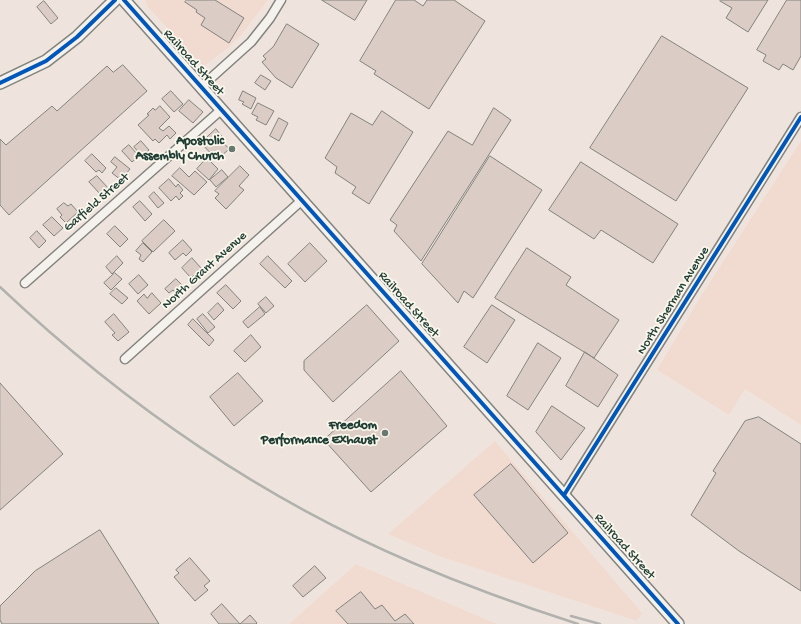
<!DOCTYPE html>
<style>
body{margin:0}
canvas{display:block;background:#efe4dd}
</style>
<canvas width="801" height="624"></canvas>
<script>
const ctx = document.querySelector('canvas').getContext('2d');
ctx.lineJoin = 'round';
function fill(path, color) {
  ctx.fillStyle = color;
  ctx.fill(path, 'evenodd');
}
function stroke(path, color, width, dash) {
  ctx.strokeStyle = color;
  ctx.lineWidth = width;
  ctx.lineCap = dash ? 'butt' : 'round';
  ctx.setLineDash(dash || []);
  ctx.stroke(path);
}
function drawText(font, color, halo, rows, align = 'center') {
  ctx.font = font + ' "Gochi Hand",sans-serif';
  ctx.lineWidth = 3.5;
  ctx.setLineDash([]);
  ctx.textBaseline = 'middle';
  ctx.strokeStyle = halo;
  ctx.fillStyle = color;
  for (const [text, x, y, turn = 0] of rows) {
    ctx.save();
    ctx.translate(x, y);
    ctx.rotate((+turn || 0) * Math.PI / 180);
    ctx.textAlign = isNaN(turn) ? turn : align;
    if (halo) ctx.strokeText(text, 0, 0);
    ctx.fillText(text, 0, 0);
    ctx.restore();
  }
}
const built = new Path2D(`
 M145,0H268L242,34L228,48L204,66L196,59L147,6Z
 M801,141V425L745,389L729,415L657,370L701,296Z
 M495,441L642,613L637,621L439,556L388,534Z
 M356,564L497,624H289Z`);
const building = new Path2D(`
 M187,0H215L244,18L229,43L201,25L205,18L196,12L197,10L185,2Z
 M322,0H367L355,20Z
 M396,0H414L423,6L427,0H454L485,21L429,109L374,74L376,71L360,61Z
 M721,0H768L748,32L726,18L732,8L720,1Z
 M787,0H801V56L793,70L783,64L779,70L763,61L766,55L757,50Z
 M44,1L58,18L51,24L37,7Z
 M287,24L319,44L292,88L276,78L262,62L266,59L263,56L273,47Z
 M662,36L748,88L676,201L590,148Z
 M123,65L147,91L9,215L0,205V139L6,145L52,106L57,111L107,66L113,72Z
 M261,75L271,81L265,90L255,83Z
 M171,91L183,104L174,112L162,99Z
 M243,91L256,98L251,109L242,104L244,102L239,100Z
 M189,100L203,112L193,123L179,111Z
 M258,103L274,111L266,125L256,120L258,117L252,114Z
 M160,106L170,117L159,128L163,131L169,126L176,133L170,139L167,135L159,143L155,139L153,141L138,125L149,115L147,114L153,108L155,110Z
 M494,108L511,120L421,261L394,231L397,225L390,220L448,131L472,145Z
 M382,111L413,132L369,204L352,193L356,187L335,173L337,167L325,158L351,113L372,125Z
 M279,118L288,123L279,141L270,136Z
 M216,129L224,139L222,141L229,149L217,160L201,143Z
 M141,141L149,150L142,156L134,147Z
 M129,145L139,156L132,162L122,151Z
 M92,154L106,168L102,173L99,170L96,172L85,161Z
 M490,156L542,190L473,298L464,291L458,303L422,264Z
 M115,157L130,169L121,180L112,173L117,167L111,162Z
 M207,158L218,169L209,180L197,169Z
 M581,162L678,224L653,263L601,230L594,239L549,210Z
 M240,166L249,175L239,186L244,190L226,209L215,198L219,194L215,191Z
 M180,168L189,177L195,171L207,182L194,195L172,176Z
 M222,170L228,177L216,187L210,180Z
 M97,176L109,189L101,195L89,182Z
 M169,179L176,187L178,184L183,190L180,193L183,196L179,200L176,196L171,201L159,188Z
 M154,192L164,203L158,208L149,197Z
 M140,201L152,214L145,221L133,207Z
 M64,203L68,206L71,204L78,212L66,223L60,217L62,215L57,209Z
 M52,217L63,228L54,236L43,225Z
 M164,220L175,231L153,252L142,241Z
 M115,226L128,239L120,247L107,234Z
 M37,231L46,241L39,248L30,238Z
 M183,240L192,250L186,256L183,253L175,260L169,253Z
 M143,243L152,252L143,262L139,259L141,255L136,251Z
 M310,243L327,261L305,282L288,264Z
 M527,248L571,277L566,285L619,320L594,358L495,298Z
 M117,256L123,263L112,274L106,267Z
 M268,256L292,281L285,288L260,264Z
 M192,258L201,268L191,278L182,268Z
 M115,273L122,279L111,290L104,283Z
 M139,275L148,285L138,294L129,284Z
 M176,279L186,289L179,297L173,290L169,293L165,289Z
 M226,285L241,301L233,309L217,293Z
 M116,288L128,298L122,304L110,294Z
 M152,293L161,303L149,314L137,301L144,294L147,298Z
 M266,297L274,306L266,313L258,304Z
 M218,303L224,310L214,320L208,313Z
 M367,305L399,341L333,402L304,370V361Z
 M492,305L515,320L487,363L464,347Z
 M260,307L265,314L248,328L243,322Z
 M114,314L129,332L118,341L112,335L115,333L105,322Z
 M203,314L215,327L208,333L197,319Z
 M193,319L214,340L209,346L188,325Z
 M251,335L261,347L245,362L234,351Z
 M538,343L561,358L528,410L507,396Z
 M585,352L618,375L598,407L566,386Z
 M401,371L447,426L371,492L324,440Z
 M238,373L263,401L234,426L210,397Z
 M0,383L63,454L0,510Z
 M552,406L585,428L561,460L536,432Z
 M759,417L801,444V591L739,551L691,515L716,473L713,471L745,421Z
 M511,464L568,533L533,563L474,495Z
 M100,530L159,624H2L0,620V606L35,571Z
 M190,558L210,581L204,586L208,590L195,601L174,577L179,573L176,570Z
 M315,566L326,578L303,597L293,586Z
 M361,592L375,609L382,605L395,621L405,614L414,624H348L336,611Z
 M222,604L240,624L250,615L257,623L256,624H219L211,614Z`);
const street = new Path2D(`
 M201,87L251,42L270,18L281,0
 M25,283L221,110
 M125,359L301,201
 M564,495L801,117`);
const secondary = new Path2D(`
 M124,0L678,624
 M0,83L46,61L77,37L115,0`);
const rail = new Path2D(`
 M0,287C121,401 260,498 413,563C467,586 522,606 578,624
 M571,616L600,624`);
const cycleway = new Path2D(`
 M124,0L678,624
 M0,83L46,61L77,37L115,0
 M564,495L801,117`);
const markers = [
 [232,149,4,"#68776f"],
 [385,433,4,"#68776f"]
];
const streetNames = [
 ["Railroad Street",193,63,48],
 ["Garfield Street",97,203,-41],
 ["North Grant Avenue",205,271,-42],
 ["North Sherman Avenue",674,301,-58],
 ["Railroad Street",408,305,48],
 ["Railroad Street",624,547,48]
];
const poiNames = [
 ["Apostolic",224,142],
 ["Assembly Church",224,157],
 ["Freedom",377,426],
 ["Performance Exhaust",377,441]
];
fill(built, '#f1dbd0');
fill(building, '#dbccc6');
stroke(building, '#82837e', 1);
stroke(street, '#82837e', 11);
stroke(secondary, '#82837e', 14);
stroke(street, '#f5f2ee', 8);
stroke(secondary, '#f5f2ee', 11);
stroke(rail, '#b1b2ae', 2.5);
stroke(cycleway, '#0057b8', 4);
for (const [x, y, r, color] of markers) {
  const dot = new Path2D();
  dot.arc(x, y, r, 0, 2 * Math.PI);
  ctx.fillStyle = color;
  ctx.fill(dot);
  stroke(dot, '#fbf7ec', 1.5);
}
drawText('13px', '#1f3d34', '#fbf7ec', streetNames);
drawText('bold 13px', '#1f3d34', '#fbf7ec', poiNames, 'right');
</script>
